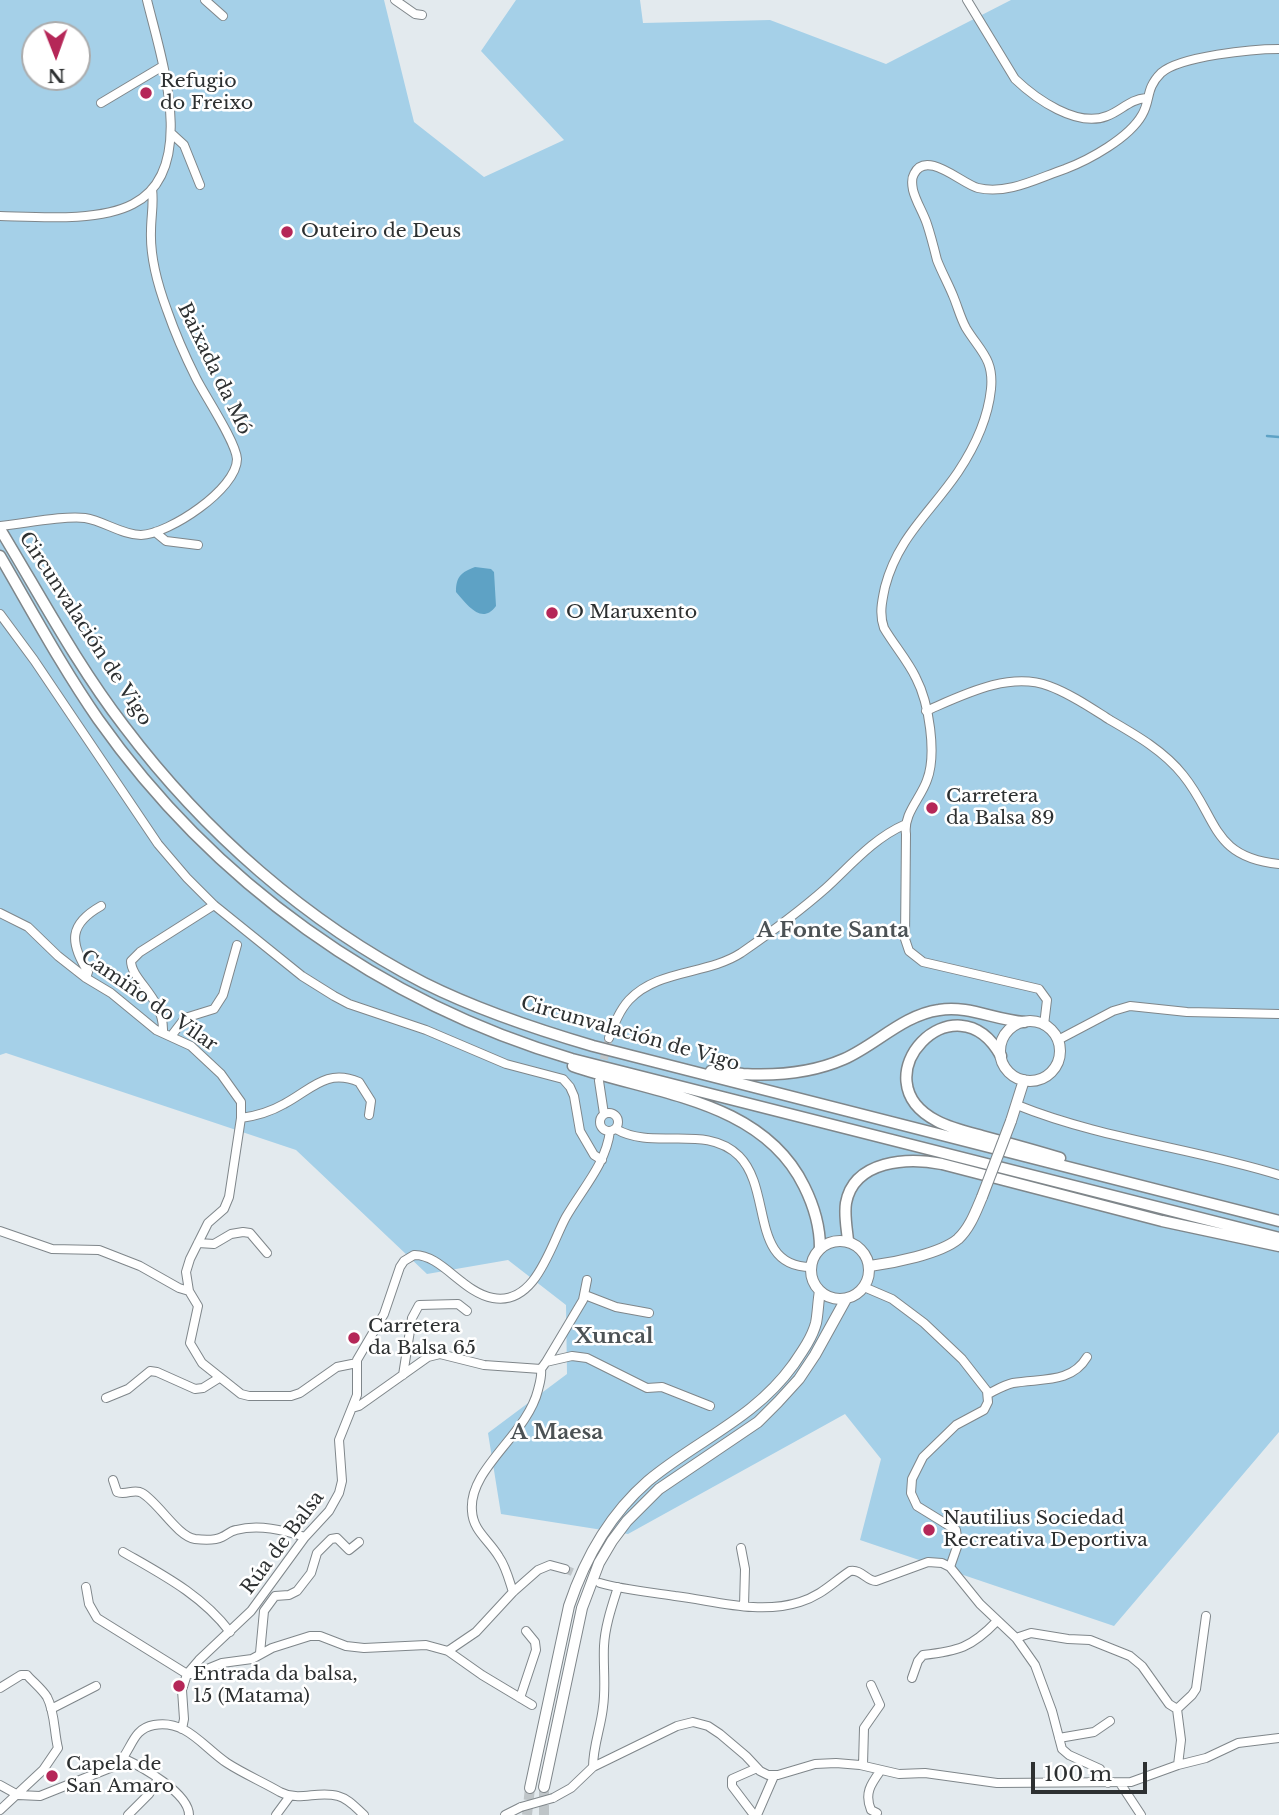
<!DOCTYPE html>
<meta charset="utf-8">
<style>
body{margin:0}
#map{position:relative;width:1279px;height:1815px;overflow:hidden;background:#e3eaee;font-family:"Libre Baskerville",serif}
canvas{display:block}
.north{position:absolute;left:21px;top:21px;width:70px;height:70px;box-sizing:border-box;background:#fff;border:2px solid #abacad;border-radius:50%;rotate:179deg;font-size:19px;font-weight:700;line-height:28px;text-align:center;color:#2d3031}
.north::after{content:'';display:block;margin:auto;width:24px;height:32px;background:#b52758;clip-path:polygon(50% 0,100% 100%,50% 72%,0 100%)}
.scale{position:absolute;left:1031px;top:1762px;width:116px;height:32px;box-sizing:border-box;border:4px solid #2d3031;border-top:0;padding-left:9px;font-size:21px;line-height:24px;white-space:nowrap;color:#2d3031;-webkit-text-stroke:5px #fff;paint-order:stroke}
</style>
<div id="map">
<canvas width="1279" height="1815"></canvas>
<div class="north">N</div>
<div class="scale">100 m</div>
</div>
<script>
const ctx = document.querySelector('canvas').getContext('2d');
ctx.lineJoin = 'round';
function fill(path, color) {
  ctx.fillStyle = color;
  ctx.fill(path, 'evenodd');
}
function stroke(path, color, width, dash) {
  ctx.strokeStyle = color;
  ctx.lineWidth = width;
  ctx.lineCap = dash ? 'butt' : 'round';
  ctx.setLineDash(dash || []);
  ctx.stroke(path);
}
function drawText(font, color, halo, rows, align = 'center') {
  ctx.font = font + ' "Libre Baskerville",serif';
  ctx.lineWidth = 5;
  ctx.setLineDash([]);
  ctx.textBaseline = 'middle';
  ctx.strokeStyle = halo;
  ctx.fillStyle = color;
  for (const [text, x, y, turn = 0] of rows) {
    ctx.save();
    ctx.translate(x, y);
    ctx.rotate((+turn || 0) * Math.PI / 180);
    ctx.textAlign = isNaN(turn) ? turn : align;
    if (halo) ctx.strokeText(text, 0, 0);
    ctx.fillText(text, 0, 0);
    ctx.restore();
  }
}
const green = new Path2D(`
 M0,0H384L414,122L484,177L564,140L481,51L516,0H640L643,23L770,20L886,64L1011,0H1279V1432L1114,1626L860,1540L881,1459L845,1414L628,1534L501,1514L488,1433L567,1374L566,1305L508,1260L427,1274L296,1150L6,1053L0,1055ZM35,35H77V77H35Z`);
const water = new Path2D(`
 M475,567L491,569L494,572L496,606C482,625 468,606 456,592C456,577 461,572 475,567Z`);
const stream = new Path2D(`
 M1267,436L1279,437`);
const minorTunnel = new Path2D(`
 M601,1071L609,1038
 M565,1569L598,1583`);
const majorTunnel = new Path2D(`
 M527,1815L530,1788
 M544,1815V1787`);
const minor = new Path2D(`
 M205,0L223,16
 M395,0L415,14L422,15
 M967,0L1015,79C1036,99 1077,128 1107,116C1121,111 1130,99 1146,98
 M101,103L163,66
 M172,134L184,145L200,185
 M0,216C38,217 99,222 133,204C200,170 160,54 147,0
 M0,526C23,524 64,515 85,518C104,521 122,535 141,535C169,534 237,489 237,459C236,442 205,396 196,378C185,356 175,333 167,310C158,286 150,257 151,231C151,216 154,204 152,189
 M155,532L166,541L198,545
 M0,614L34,660L158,844L187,878L214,905L302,976L334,996L349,1004L426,1030L506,1064L563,1079L570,1087L574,1096L580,1131L594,1155L602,1160
 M926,711C963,695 1009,671 1049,686C1071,694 1091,708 1110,720C1136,735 1164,751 1183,775C1218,818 1211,857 1279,864
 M0,913L28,927L58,956L86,978L111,993L156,1030L191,1046L221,1074L241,1102V1118L229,1197L224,1209L208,1223L190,1259L186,1272L189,1291L198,1306L190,1343L202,1363L241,1394L249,1396H291L300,1393L337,1367L357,1363
 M86,978L88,972C69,942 69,924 101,906
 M1044,1025L1047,1000L1039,989L923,962L909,951L905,939L906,834C903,814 921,798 927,780C937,754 929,703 916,678C908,661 894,645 884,628C879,614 882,601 885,587C898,537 931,512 958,472C974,448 988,418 991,389C994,359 980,351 966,328C961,319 958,308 954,298C949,285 942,273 937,260C934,248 931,236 927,224C923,212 916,202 913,190C912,185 911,179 914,174C926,149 962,184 978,188C1008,195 1038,178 1065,169C1089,160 1129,138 1142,115C1151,100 1145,89 1161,73C1180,56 1253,49 1279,49
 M163,1031C164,998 131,980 131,961L140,952L214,905
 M172,1035L185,1018L214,1009L223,995L237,945
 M609,1038C614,1025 619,1011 629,1000C658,969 707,975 741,953C770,933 800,911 826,888C850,866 874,838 904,825
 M1058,1040L1113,1011L1130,1006L1187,1012L1279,1014
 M599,1081L604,1114
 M1017,1105C1101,1139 1193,1148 1279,1175
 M600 1122a9 9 0 1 1 18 0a9 9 0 1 1-18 0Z
 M241,1118C256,1116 270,1112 284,1104C311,1090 326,1068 359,1082L371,1101L369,1115
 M616,1129C653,1151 706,1123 739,1156C773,1190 749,1267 811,1267
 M0,1231L52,1249L99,1250L140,1266L179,1288L189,1291
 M198,1243L214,1244L231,1234L243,1232L250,1233L267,1253
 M864,1287L892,1299L924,1323L962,1359L987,1391L988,1402L984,1410L956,1425L923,1457L912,1479L911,1493L917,1506L956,1530L958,1544L950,1567
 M585,1295L616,1307L649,1313
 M546,1362L583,1300L587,1280
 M403,1375L412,1318L419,1305L458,1304L467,1311
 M988,1394C996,1390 1004,1385 1013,1383C1041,1378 1071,1384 1087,1357
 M106,1398L128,1389L150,1371L157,1372L195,1389L203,1388L219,1378
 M352,1408L359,1406L428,1357L440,1354L484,1365L541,1369L546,1362L572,1356L587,1358L647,1388L662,1387L710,1406
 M113,1480L117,1492C126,1496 134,1488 142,1493C159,1503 177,1536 195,1539C203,1540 214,1541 222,1537C227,1535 230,1531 236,1530C259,1524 283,1530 305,1537
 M741,1548L745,1569L744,1606
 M123,1552C163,1575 202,1595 230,1632
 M600,1583C624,1590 650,1592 675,1596C716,1601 759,1615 800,1602C822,1595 832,1583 850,1571C862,1569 866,1581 876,1581L928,1562L942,1563L950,1567L980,1604L1016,1638L1035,1665L1052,1711L1062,1749L1069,1755L1100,1769L1108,1783
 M86,1587L89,1604L97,1618L187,1674
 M513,1592C509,1580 506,1567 499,1557C489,1540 473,1531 472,1511C468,1469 527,1435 538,1390C540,1382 542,1376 541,1369
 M1016,1638L1031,1633L1068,1639L1090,1640L1130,1656L1142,1666L1169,1704L1177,1709
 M448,1651L476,1632L513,1592L538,1570L550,1565L565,1569
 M260,1653L264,1611L275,1596L289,1595L297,1591L311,1573L317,1553L331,1539L337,1538L349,1550L359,1542
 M187,1674H195L222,1663L252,1659L272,1648L310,1636H320L346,1646L364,1648L426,1645L448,1651L482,1675L532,1705
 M912,1678L918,1661L923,1655C958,1651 971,1648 997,1621
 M0,1688L21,1675H27C33,1682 42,1689 47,1697C55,1712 54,1732 58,1748L43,1770L0,1810
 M520,1698L536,1650L535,1642L526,1631
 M51,1709L96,1686
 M182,1729L184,1719L182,1690L187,1674L199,1660L251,1611L305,1537L329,1511L339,1493L342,1481L339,1440L357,1395V1360L384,1314L400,1267L404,1261L414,1255C441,1254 463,1293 493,1298C536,1306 551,1244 566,1217C582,1189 606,1164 610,1131
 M1059,1738L1094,1732L1110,1721
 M123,1758C142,1767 189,1793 189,1815
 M863,1765L864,1728L880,1705L871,1685
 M1178,1765L1181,1740L1177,1709L1192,1695L1196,1689L1206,1616
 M593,1767C593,1746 601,1727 603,1707C606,1687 603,1666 604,1646C605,1626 612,1606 618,1587
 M1120,1783L1141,1815
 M0,1785L18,1795L40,1796L115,1766C132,1754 130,1729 154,1725C186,1719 203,1747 227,1763C244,1774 263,1782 280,1792C299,1802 318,1790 338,1796C349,1799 356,1808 364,1815
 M553,1798L571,1788L593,1767L677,1726L693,1722L708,1726L720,1734L746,1756L760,1771L768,1775H778L815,1764L836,1763L860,1765L899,1774L925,1773L997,1783L1131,1782L1178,1765L1206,1758L1238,1743L1279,1738
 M877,1813L871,1810C864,1793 871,1784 881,1770
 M128,1815L149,1794L158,1779
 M276,1815L290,1796
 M505,1815L521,1807
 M754,1815L732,1786V1779L757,1768
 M757,1815L774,1776`);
const major = new Path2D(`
 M1000 1051a30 30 0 1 1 60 0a30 30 0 1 1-60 0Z
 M1011,1121L1024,1080
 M811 1270a29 29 0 1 1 58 0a29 29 0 1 1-58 0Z
 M870,1266C893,1263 940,1254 958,1239C970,1228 976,1211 982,1197
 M544,1787L582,1608L599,1563L612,1541L627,1521L659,1489L758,1422L778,1402L799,1379L815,1355L846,1299
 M530,1788L569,1606C585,1558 609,1515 648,1481C697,1440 754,1419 793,1365C802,1352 812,1338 816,1323C818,1313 818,1302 820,1291`);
const highway = new Path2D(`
 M0,529C40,595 77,665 124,726C204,832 306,922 424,983C478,1010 535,1029 593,1046L1279,1221
 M0,556C32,611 62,667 98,719C213,882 381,1003 572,1059L1279,1238
 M1001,1056C956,974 856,1079 937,1121C950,1128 967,1132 982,1136C1008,1143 1034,1150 1060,1158
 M573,1066C654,1094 762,1100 804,1186C814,1206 820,1226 820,1248
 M711,1071C722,1071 732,1073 743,1074C778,1076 812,1073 844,1059C876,1045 903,1015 939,1010C968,1005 995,1020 1024,1022
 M848,1241C847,1229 844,1215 846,1203C854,1160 908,1157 942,1164L1162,1221L1279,1246`);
const minorBridge = new Path2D(`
 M521,1807L553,1798`);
const majorBridge = new Path2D(`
 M982,1197L1011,1121`);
const markers = [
 [146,93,7,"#b52758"],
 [287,232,7,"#b52758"],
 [552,613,7,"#b52758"],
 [932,808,7,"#b52758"],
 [354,1338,7,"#b52758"],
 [929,1530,7,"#b52758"],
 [179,1686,7,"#b52758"],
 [52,1776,7,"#b52758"]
];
const poiNames = [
 ["Refugio",160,82],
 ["do Freixo",160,104],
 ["Outeiro de Deus",301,232],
 ["O Maruxento",566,613],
 ["Carretera",946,797],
 ["da Balsa 89",946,819],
 ["Carretera",368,1327],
 ["da Balsa 65",368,1349],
 ["Nautilius Sociedad",943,1519],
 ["Recreativa Deportiva",943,1541],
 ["Entrada da balsa,",193,1675],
 ["15 (Matama)",193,1697],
 ["Capela de",66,1765],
 ["San Amaro",66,1787]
];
const streetNames = [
 ["Baixada da Mó",214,369,64],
 ["Circunvalación de Vigo",85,629,57],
 ["Camiño do Vilar",149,1001,35],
 ["Circunvalación de Vigo",630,1034,16],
 ["Rúa de Balsa",283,1543,-53]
];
const neighbourhoodNames = [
 ["A Fonte Santa",833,931],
 ["Xuncal",614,1337],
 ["A Maesa",557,1433]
];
fill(green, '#a5d0e8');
fill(water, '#5ea2c5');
stroke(stream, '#5ea2c5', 2.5);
stroke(minorTunnel, '#bfc5c8', 8, [8, 4]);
stroke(majorTunnel, '#bfc5c8', 10, [10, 5]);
stroke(minor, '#7f868a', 10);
stroke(major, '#7f868a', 12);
stroke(highway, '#7f868a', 13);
stroke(minor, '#fff', 8);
stroke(major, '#fff', 10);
stroke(highway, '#fff', 10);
stroke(minorBridge, '#7f868a', 10, []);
stroke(majorBridge, '#7f868a', 12, []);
stroke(minorBridge, '#fff', 8);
stroke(majorBridge, '#fff', 10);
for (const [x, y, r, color] of markers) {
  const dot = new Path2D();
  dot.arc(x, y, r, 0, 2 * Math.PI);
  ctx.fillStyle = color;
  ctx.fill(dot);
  stroke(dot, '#fff', 2.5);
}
drawText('19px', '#2d3031', '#fff', poiNames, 'left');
drawText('19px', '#2d3031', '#fff', streetNames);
drawText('bold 21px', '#4c5255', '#fff', neighbourhoodNames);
</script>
